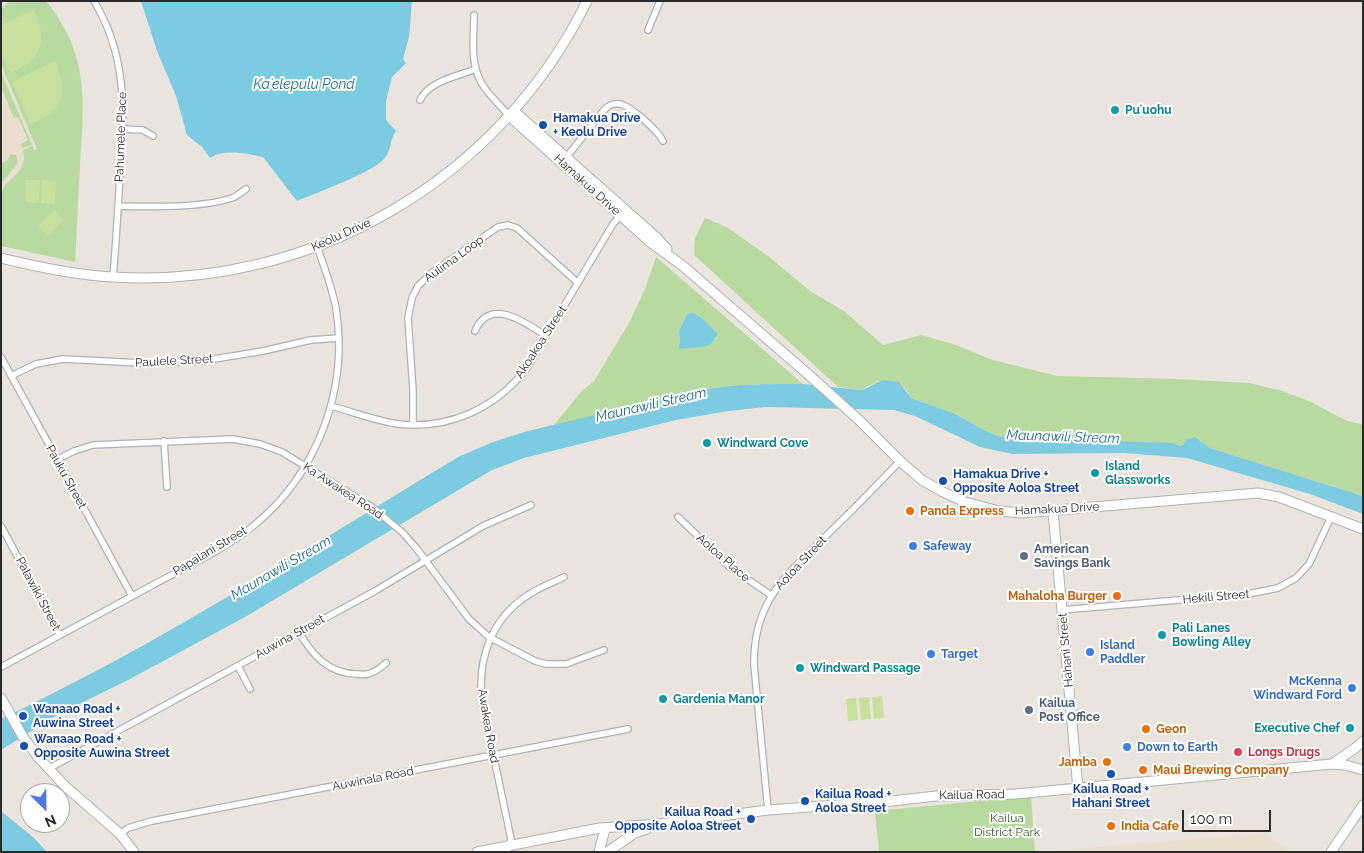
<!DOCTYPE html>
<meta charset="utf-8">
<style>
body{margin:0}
#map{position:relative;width:1364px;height:853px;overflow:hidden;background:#eae4de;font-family:Raleway,sans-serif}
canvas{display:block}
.frame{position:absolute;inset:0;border:2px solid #2a2a2a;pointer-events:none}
.north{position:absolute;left:20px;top:783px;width:50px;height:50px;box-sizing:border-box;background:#fff;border:1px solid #aaa;border-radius:50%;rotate:157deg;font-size:14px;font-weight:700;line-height:20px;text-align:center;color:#2a2a2a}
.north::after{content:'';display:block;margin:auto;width:18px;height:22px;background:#5175e3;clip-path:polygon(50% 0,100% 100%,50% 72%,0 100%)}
.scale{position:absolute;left:1182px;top:810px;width:89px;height:22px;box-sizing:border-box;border:2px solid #2a2a2a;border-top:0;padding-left:6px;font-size:15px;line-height:18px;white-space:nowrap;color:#2a2a2a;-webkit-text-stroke:4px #fff;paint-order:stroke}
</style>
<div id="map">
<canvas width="1364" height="853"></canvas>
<div class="frame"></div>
<div class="north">N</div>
<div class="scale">100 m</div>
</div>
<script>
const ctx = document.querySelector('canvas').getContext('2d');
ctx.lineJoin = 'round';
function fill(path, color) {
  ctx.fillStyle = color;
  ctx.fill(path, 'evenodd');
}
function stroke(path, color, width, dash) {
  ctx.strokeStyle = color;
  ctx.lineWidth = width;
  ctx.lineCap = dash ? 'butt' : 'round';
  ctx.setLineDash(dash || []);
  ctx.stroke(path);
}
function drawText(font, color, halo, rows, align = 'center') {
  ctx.font = font + ' Raleway,sans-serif';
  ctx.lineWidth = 4;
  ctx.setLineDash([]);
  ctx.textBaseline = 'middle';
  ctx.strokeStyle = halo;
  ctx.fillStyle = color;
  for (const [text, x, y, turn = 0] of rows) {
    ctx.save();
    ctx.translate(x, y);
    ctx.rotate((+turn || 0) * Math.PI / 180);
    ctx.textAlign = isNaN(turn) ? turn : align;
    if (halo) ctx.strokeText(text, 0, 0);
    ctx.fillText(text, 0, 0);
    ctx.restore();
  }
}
const education = new Path2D(`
 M1,64L37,149L24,158L22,165L1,193Z
 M1265,833L1290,852H1039Z`);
const green = new Path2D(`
 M10,1H46C90,55 84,102 80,166C78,198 77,230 75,262L1,246C1,233 0,206 1,194C5,178 29,173 23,150L32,146L34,150L37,149L1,64V9Z
 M1,72L32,145L22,148L21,144L28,140L18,117L14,118L1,87Z
 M11,154L16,155L18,163L1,184V163L7,161Z
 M705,218L728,228L768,256L810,291L844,311L883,345L921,335L953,344L993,360L1057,376L1177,379L1249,383L1282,391L1309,401L1345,420L1363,425V496L1210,448L1205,446L1200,440L1186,443L1179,446L1044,438L1020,434L1013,437H1001L990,433L953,413L911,398L904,387L894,381H878L861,390L838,387L694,255L695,238Z
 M656,257L803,384L739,385L698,390L553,426L581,392L594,381L629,323L645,289ZM693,313C701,317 706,324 714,329L717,338C709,347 690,349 678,347L680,343L679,331L687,314Z
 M1031,796L1035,852H879L875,811Z`);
const pitch = new Path2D(`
 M34,10C48,42 42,60 10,73L1,53V25Z
 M55,61C69,93 63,111 31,124L13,83L15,80Z
 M26,180H40L39,203L25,202Z
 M42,180L56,181L55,204L41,203Z
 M55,210L64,220L47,236L38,225Z
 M882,696L884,718L874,719L872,697Z
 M869,697L871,719L861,720L859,698Z
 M856,698L858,720L848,721L846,699Z`);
const water = new Path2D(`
 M141,1H412L409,37L403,59L406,63L392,77L386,101V120L396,131C390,139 391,152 384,159C373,172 316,193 297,201L263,157C248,154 224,148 210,158L202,147L187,135L176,96L157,51Z
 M693,313C698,314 715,329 717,334C712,352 694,346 680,349L678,347L680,343L679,331L687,314Z
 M885,380L899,382L911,398L953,413L990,433L1001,437H1013L1020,434L1038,438L1063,440L1173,443L1179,446L1183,445L1186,440L1195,437L1210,448L1363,496V514L1310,494L1187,458L1124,453L1013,454L980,447L915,416L894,410L765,407L728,411L676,420L524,458L492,470L245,617L130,679L57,715L1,750V719C161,643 309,547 460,456L493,442L524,432L698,390L739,385L779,384H803L861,390C870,388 876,381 885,380Z
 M1,811L34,838L47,852H1Z`);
const street = new Path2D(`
 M94,1C128,57 124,112 120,175C118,209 116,243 113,277
 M474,15C474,40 469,65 484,87C491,97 501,106 509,116
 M648,30L660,1
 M420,100C429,81 458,76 476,69
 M123,129L143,130L153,136
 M565,159L604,110C608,106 613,103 619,104C630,105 658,131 663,141
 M118,206C152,207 201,208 232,198C237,196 242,192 246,189
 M475,331C490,296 526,323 546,336
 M1,357L132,596
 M11,376L36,364L63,359L141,363L202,361L263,351L311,340L339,338
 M331,406C353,412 376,421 398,424C449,430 496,408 527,368L613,224L622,214
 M413,425V390L408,318L412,298L418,286L433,272L498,227L508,225L517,228L578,283
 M164,441L167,487
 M56,460L74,451L93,445L233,439L260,444L282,452L372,507L403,533L417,549L469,619L489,637L535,661L546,664H566L604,650
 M678,517L731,568L771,595
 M1,526L60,635
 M1062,610L1248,594L1278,588L1296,578L1309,564L1331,517
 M299,632C312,655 329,674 357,674C363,675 368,675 373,672C378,670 382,666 386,663
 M238,666L250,689
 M1,667C51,640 101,613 151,586C185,567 222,551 252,527C317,475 349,390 336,308C332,287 324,267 317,246
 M48,769L375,591L483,526L531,505
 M768,810L754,665C753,598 790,572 833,529C856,507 878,484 900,461
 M120,834L128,828L152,821L628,729
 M507,852L511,839L482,701C477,656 493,615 533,592C543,586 554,582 564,577`);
const secondary = new Path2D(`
 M514,111L655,236L667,249
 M509,116L650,242L683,266L809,375L859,420L900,461L922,480L943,492L965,502L999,511L1022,513L1258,493L1279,497L1363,529
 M1,258C38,267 75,275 113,277C312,289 499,180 587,1
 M1053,511L1078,789
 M1,698L23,737L38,757L65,786L120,834L134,852
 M1332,764L1354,749L1363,741
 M477,852L600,828L659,824L768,810L892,801L936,796L1016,794L1332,764L1345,765L1363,770
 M599,852L605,829
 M607,852L635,833L647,829
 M1331,852L1363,805`);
const markers = [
 [1115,110,5,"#0f9aa8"],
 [543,125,5,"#1a4fb4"],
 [707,443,5,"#0f9aa8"],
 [1095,473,5,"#0f9aa8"],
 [943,481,5,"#1a4fb4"],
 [910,511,5,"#e8710a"],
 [913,546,5,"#3f7fe0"],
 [1024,556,5,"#5c6f8a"],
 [1117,596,5,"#e8710a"],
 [1162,635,5,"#0f9aa8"],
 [1090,652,5,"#3f7fe0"],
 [931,654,5,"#3f7fe0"],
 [800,668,5,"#0f9aa8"],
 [1352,688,5,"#3f7fe0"],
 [663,699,5,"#0f9aa8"],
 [1029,710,5,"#5c6f8a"],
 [23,716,5,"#1a4fb4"],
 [1350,728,5,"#0f9aa8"],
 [1146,729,5,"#e8710a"],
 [24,746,5,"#1a4fb4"],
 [1127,747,5,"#3f7fe0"],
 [1238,752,5,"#e0444e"],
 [1107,762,5,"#e8710a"],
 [1143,770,5,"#e8710a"],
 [1111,774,5,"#1a4fb4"],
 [805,801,5,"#1a4fb4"],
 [751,819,5,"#1a4fb4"],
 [1111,826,5,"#e8710a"]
];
const cultureNames = [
 ["Puʻuohu",1125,110],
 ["Windward Cove",717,443],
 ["Island",1105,466],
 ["Glassworks",1105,480],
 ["Pali Lanes",1172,628],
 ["Bowling Alley",1172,642],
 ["Windward Passage",810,668],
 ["Gardenia Manor",673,699],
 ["Executive Chef",1340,728,"right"]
];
const transitNames = [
 ["Hamakua Drive",553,118],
 ["+ Keolu Drive",553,132],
 ["Hamakua Drive +",953,474],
 ["Opposite Aoloa Street",953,488],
 ["Wanaao Road +",33,709],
 ["Auwina Street",33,723],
 ["Wanaao Road +",34,739],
 ["Opposite Auwina Street",34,753],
 ["Kailua Road +",1111,789,"center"],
 ["Hahani Street",1111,803,"center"],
 ["Kailua Road +",815,794],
 ["Aoloa Street",815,808],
 ["Kailua Road +",741,812,"right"],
 ["Opposite Aoloa Street",741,826,"right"]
];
const streetNames = [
 ["Pahumele Place",121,137,-88],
 ["Hamakua Drive",587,185,42],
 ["Keolu Drive",341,235,-24],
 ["Aulima Loop",454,259,-36],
 ["Akoakoa Street",541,342,-57],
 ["Paulele Street",174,361,-3],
 ["Pauku Street",66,477,61],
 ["Ka Awakea Road",343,491,33],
 ["Hamakua Drive",1057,509,-3],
 ["Papalani Street",210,551,-31],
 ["Aoloa Place",723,558,41],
 ["Aoloa Street",801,563,-47],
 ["Palawiki Street",38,594,62],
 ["Hekili Street",1216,597,-5],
 ["Auwina Street",290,637,-29],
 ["Hahani Street",1066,650,-95],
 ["Awakea Road",488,726,80],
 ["Auwinala Road",373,779,-11],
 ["Kailua Road",972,795,-1]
];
const foodNames = [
 ["Panda Express",920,511],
 ["Mahaloha Burger",1107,596,"right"],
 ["Geon",1156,729],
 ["Jamba",1097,762,"right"],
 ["Maui Brewing Company",1153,770],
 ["India Cafe",1121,826]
];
const shopNames = [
 ["Safeway",923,546],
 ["Island",1100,645],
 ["Paddler",1100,659],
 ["Target",941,654],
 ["McKenna",1342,681,"right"],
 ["Windward Ford",1342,695,"right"],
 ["Down to Earth",1137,747]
];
const serviceNames = [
 ["American",1034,549],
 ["Savings Bank",1034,563],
 ["Kailua",1039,703],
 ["Post Office",1039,717]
];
const healthNames = [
 ["Longs Drugs",1248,752]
];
const parkNames = [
 ["Kailua",1007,818],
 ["District Park",1007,832]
];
const waterNames = [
 ["Kaʻelepulu Pond",304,85],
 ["Maunawili Stream",651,405,-13],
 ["Maunawili Stream",1063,437,2],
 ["Maunawili Stream",281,568,-30]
];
fill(education, '#eadfcf');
fill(green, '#b8daa1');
fill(pitch, '#c8e09e');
fill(water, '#7dcbe0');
stroke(street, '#aeb1b9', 8);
stroke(secondary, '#aeb1b9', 11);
stroke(street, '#fff', 5.5);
stroke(secondary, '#fff', 9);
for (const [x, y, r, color] of markers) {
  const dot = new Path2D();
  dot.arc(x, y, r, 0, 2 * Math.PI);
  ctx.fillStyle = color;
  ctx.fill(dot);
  stroke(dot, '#fff', 2);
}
drawText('bold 12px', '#0d838f', '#fff', cultureNames, 'left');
drawText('bold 12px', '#164399', '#fff', transitNames, 'left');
drawText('12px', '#2a2a2a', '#fff', streetNames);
drawText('bold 12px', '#c56008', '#fff', foodNames, 'left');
drawText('bold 12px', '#366cbe', '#fff', shopNames, 'left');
drawText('bold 12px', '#4e5e75', '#fff', serviceNames, 'left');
drawText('bold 12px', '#be3a42', '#fff', healthNames, 'left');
drawText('12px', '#335e23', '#fff', parkNames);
drawText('italic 14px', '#1e6b8a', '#fff', waterNames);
</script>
